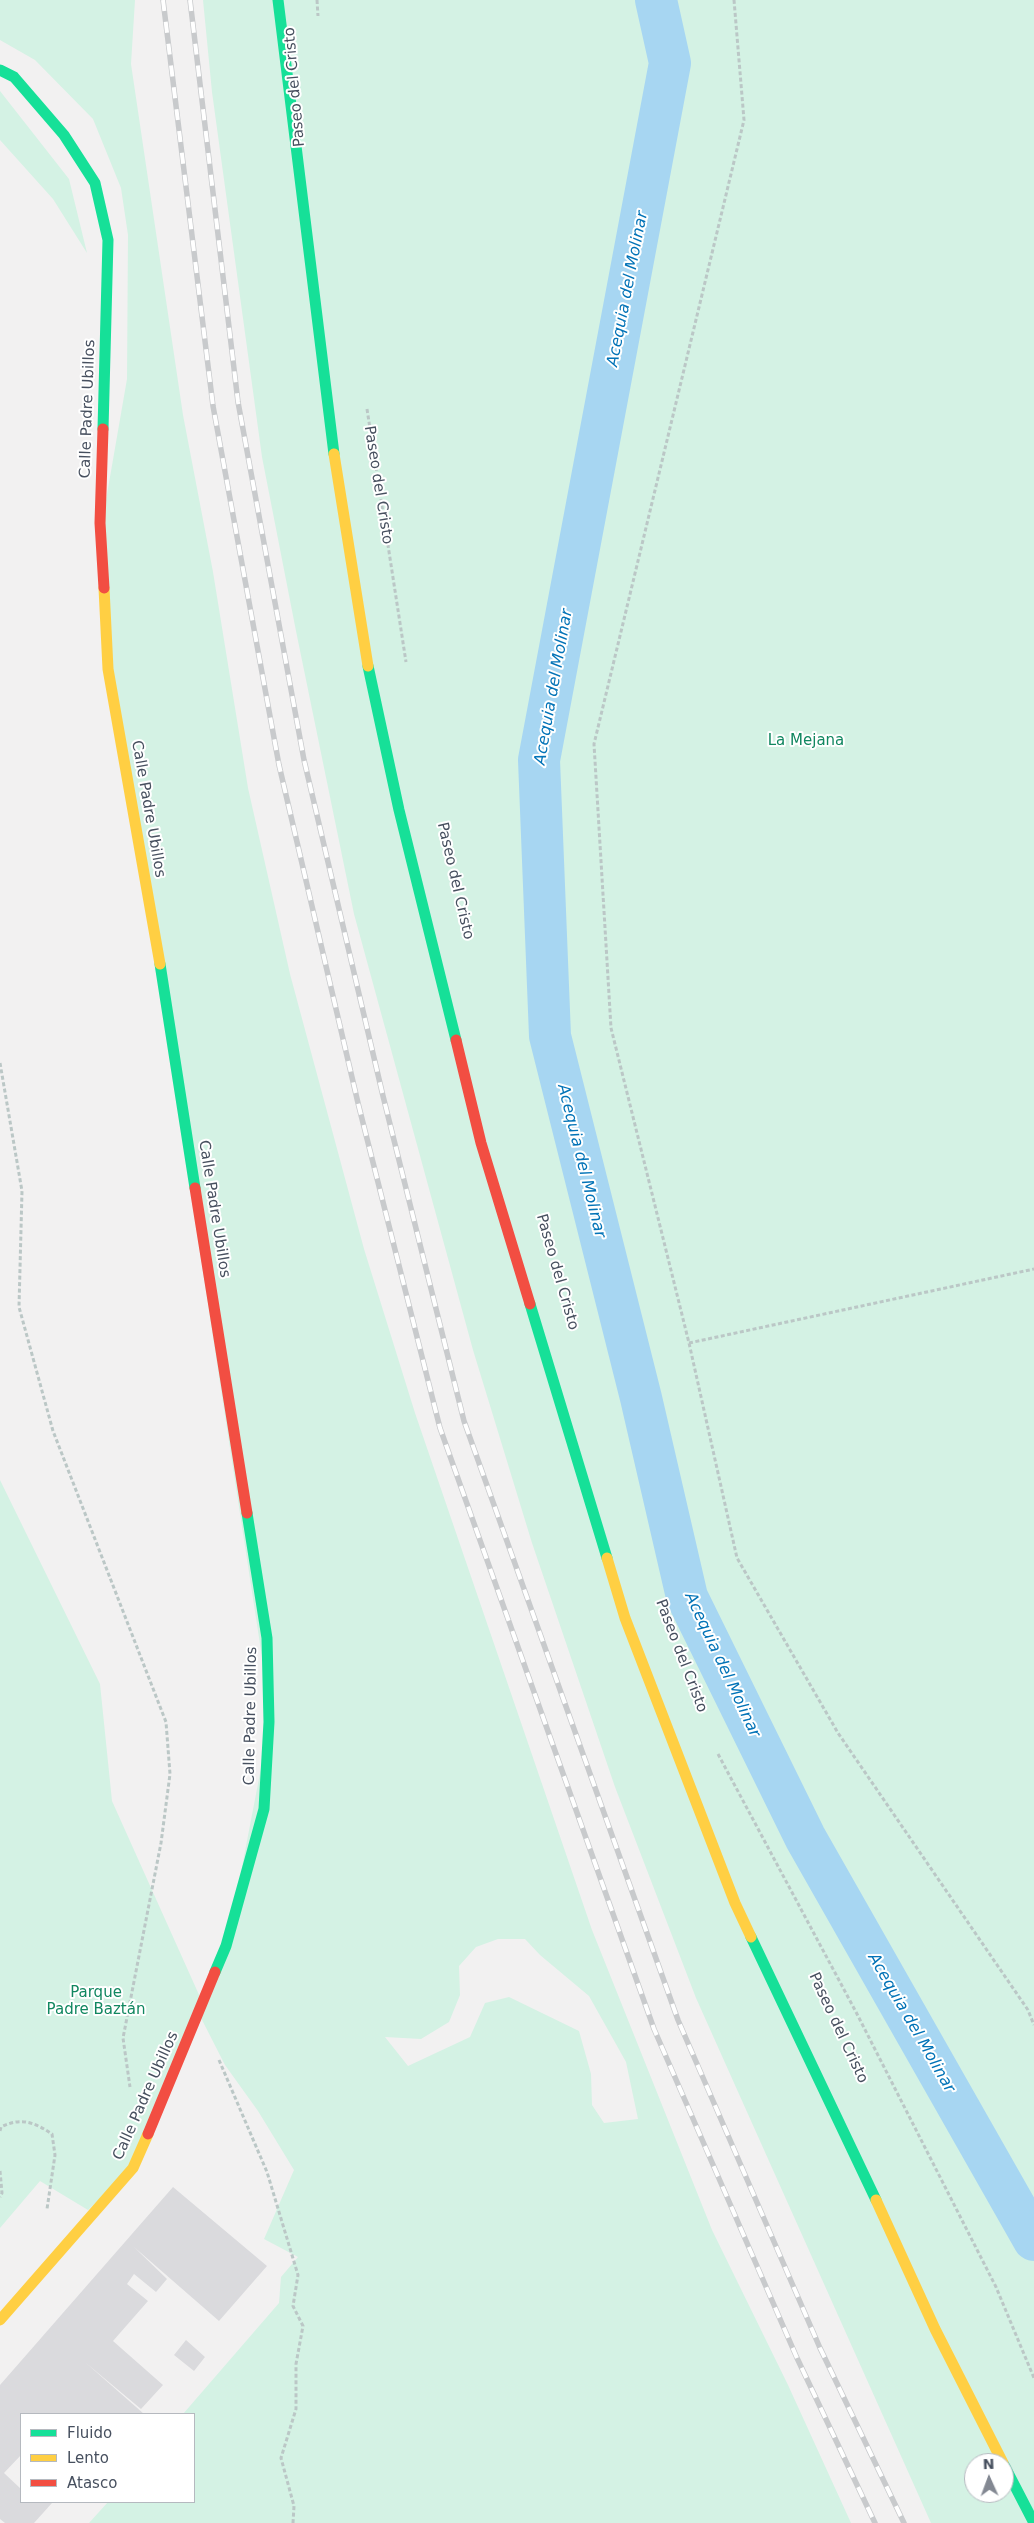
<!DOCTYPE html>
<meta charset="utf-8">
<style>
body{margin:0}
#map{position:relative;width:1034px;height:2523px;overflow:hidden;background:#f2f1f1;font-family:"DejaVu Sans",sans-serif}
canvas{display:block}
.legend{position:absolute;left:20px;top:2413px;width:175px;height:90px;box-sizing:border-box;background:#fff;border:1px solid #b5b9bf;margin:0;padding:6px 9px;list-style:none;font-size:15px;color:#47505f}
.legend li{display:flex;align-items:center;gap:10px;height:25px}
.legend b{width:25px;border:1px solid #b5b9bf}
.north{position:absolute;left:964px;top:2453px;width:50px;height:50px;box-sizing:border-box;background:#fff;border:1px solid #b5b9bf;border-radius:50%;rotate:358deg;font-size:14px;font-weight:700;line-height:20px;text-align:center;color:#47505f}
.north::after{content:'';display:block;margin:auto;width:18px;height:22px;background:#838892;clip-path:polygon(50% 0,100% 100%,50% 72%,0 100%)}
</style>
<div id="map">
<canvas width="1034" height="2523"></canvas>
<ul class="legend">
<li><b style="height:6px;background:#16e098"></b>Fluido</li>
<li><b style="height:6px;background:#ffcf43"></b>Lento</li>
<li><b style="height:6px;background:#f24e42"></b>Atasco</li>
</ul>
<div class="north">N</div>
</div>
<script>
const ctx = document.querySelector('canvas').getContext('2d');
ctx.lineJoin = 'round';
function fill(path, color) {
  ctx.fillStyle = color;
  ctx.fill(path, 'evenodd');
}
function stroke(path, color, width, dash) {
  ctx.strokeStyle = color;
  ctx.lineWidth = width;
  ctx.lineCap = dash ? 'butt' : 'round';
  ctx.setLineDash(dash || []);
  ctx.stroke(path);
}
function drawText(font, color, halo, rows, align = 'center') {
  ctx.font = font + ' "DejaVu Sans",sans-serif';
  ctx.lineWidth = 4;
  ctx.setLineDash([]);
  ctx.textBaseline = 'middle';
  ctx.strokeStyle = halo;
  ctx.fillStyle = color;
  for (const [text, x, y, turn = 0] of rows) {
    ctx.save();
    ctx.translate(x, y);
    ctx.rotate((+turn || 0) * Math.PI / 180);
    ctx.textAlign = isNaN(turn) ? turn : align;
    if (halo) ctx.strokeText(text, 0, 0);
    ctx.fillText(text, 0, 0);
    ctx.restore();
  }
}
const green = new Path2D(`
 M0,0H135L131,64L183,415L213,572L248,788L290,974L364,1249L415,1413L592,1930L712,2230L788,2385L851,2523H89L108,2502H194V2414H183L279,2303L281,2277L298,2257L264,2239L294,2170L258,2111L225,2065L200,2016L226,1950L271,1716L111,671L102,523L127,379L128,235L121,188L93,119L35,60L0,40ZM498,1939H525L540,1955L589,1996L626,2062L638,2119L604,2123L592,2105L591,2074L579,2031L509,1997L485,2003L470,2037L408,2066L385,2037L421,2039L449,2022L460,1995L459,1966L476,1947Z
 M203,0H1034V2523H931L696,1998L615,1787L532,1543L473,1350L354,914L296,631L262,457L212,92ZM974,2463H1004V2493H974Z
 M0,91L69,179L87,253L53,199L0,140Z
 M0,1480L100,1684L112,1801L200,1997L133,2168L88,2210L40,2181L0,2228Z`);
const canal = new Path2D(`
 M656,0L670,63L539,760L550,1036L641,1398L687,1597L805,1837L1034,2240`);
const building = new Path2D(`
 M173,2187L267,2266L219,2321L134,2247L167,2279L156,2292L134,2274L127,2284L148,2301L113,2341L163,2385L141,2409L86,2363L144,2414H21V2455L4,2473L21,2489V2502L52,2503L34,2523H5L0,2519V2385Z
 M186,2340L205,2357L194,2371L174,2355Z`);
const path = new Path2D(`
 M317,0L318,16
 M734,0L744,120L594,744L611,1028L689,1343L737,1558L838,1733L1028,2010L1034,2025
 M367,409L406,662
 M0,1063L22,1191L19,1307L53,1431L166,1722L170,1774L161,1843L123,2038L130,2087
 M689,1343L1034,1269
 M718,1754L856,2012L996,2287L1034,2378
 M219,2060L267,2172L298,2275L293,2306L303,2326L296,2364V2409L281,2458L294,2506L293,2523
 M0,2131L1,2127C21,2117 34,2122 52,2134L55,2155L47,2209
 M0,2171L2,2193L0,2197`);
const fast = new Path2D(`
 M278,0L334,454
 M0,70L14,77L64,135L95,183L108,240L103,429
 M368,666L399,810L456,1040
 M160,964L195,1188
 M530,1304L607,1558
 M751,1937L876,2200
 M215,1972L226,1946L264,1809L269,1722L267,1638L247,1513
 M1004,2465L1034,2523`);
const slow = new Path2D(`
 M334,454L368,666
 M104,588L108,669L160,964
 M607,1558L625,1618L735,1903L751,1937
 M876,2200L935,2329L1003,2463
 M0,2320L133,2168L148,2134`);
const jam = new Path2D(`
 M103,429L100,523L104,588
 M456,1040L481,1143L530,1304
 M195,1188L247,1513
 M148,2134L215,1972`);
const rail = new Path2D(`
 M163,0L213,406L279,765L358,1103L440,1428L654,2029L797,2358L875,2523
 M190,0L238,402L304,760L383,1096L464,1421L678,2020L820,2348L904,2523`);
const streetNames = [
 ["Paseo del Cristo",295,87,-95],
 ["Calle Padre Ubillos",88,409,-88],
 ["Paseo del Cristo",378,485,81],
 ["Calle Padre Ubillos",148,809,80],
 ["Paseo del Cristo",455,881,77],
 ["Calle Padre Ubillos",214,1209,81],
 ["Paseo del Cristo",557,1272,74],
 ["Paseo del Cristo",681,1656,69],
 ["Calle Padre Ubillos",251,1716,-89],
 ["Paseo del Cristo",838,2028,65],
 ["Calle Padre Ubillos",146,2096,-66]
];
const parkNames = [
 ["La Mejana",806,741],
 ["Parque",96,1993],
 ["Padre Baztán",96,2010]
];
const waterNames = [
 ["Acequia del Molinar",628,289,-79],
 ["Acequia del Molinar",554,687,-80],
 ["Acequia del Molinar",581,1161,76],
 ["Acequia del Molinar",722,1665,65],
 ["Acequia del Molinar",911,2023,60]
];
fill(green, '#d4f2e4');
stroke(canal, '#a7d6f2', 42);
fill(building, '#dadadd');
stroke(path, '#bbc7c6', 3, [4, 2.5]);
stroke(fast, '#16e098', 11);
stroke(slow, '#ffcf43', 11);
stroke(jam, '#f24e42', 11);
stroke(rail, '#c8cacc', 5.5);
stroke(rail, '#fff', 4, [11]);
drawText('15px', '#47505f', '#fff', streetNames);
drawText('15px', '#118760', '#fff', parkNames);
drawText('italic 16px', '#0273b7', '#fff', waterNames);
</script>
